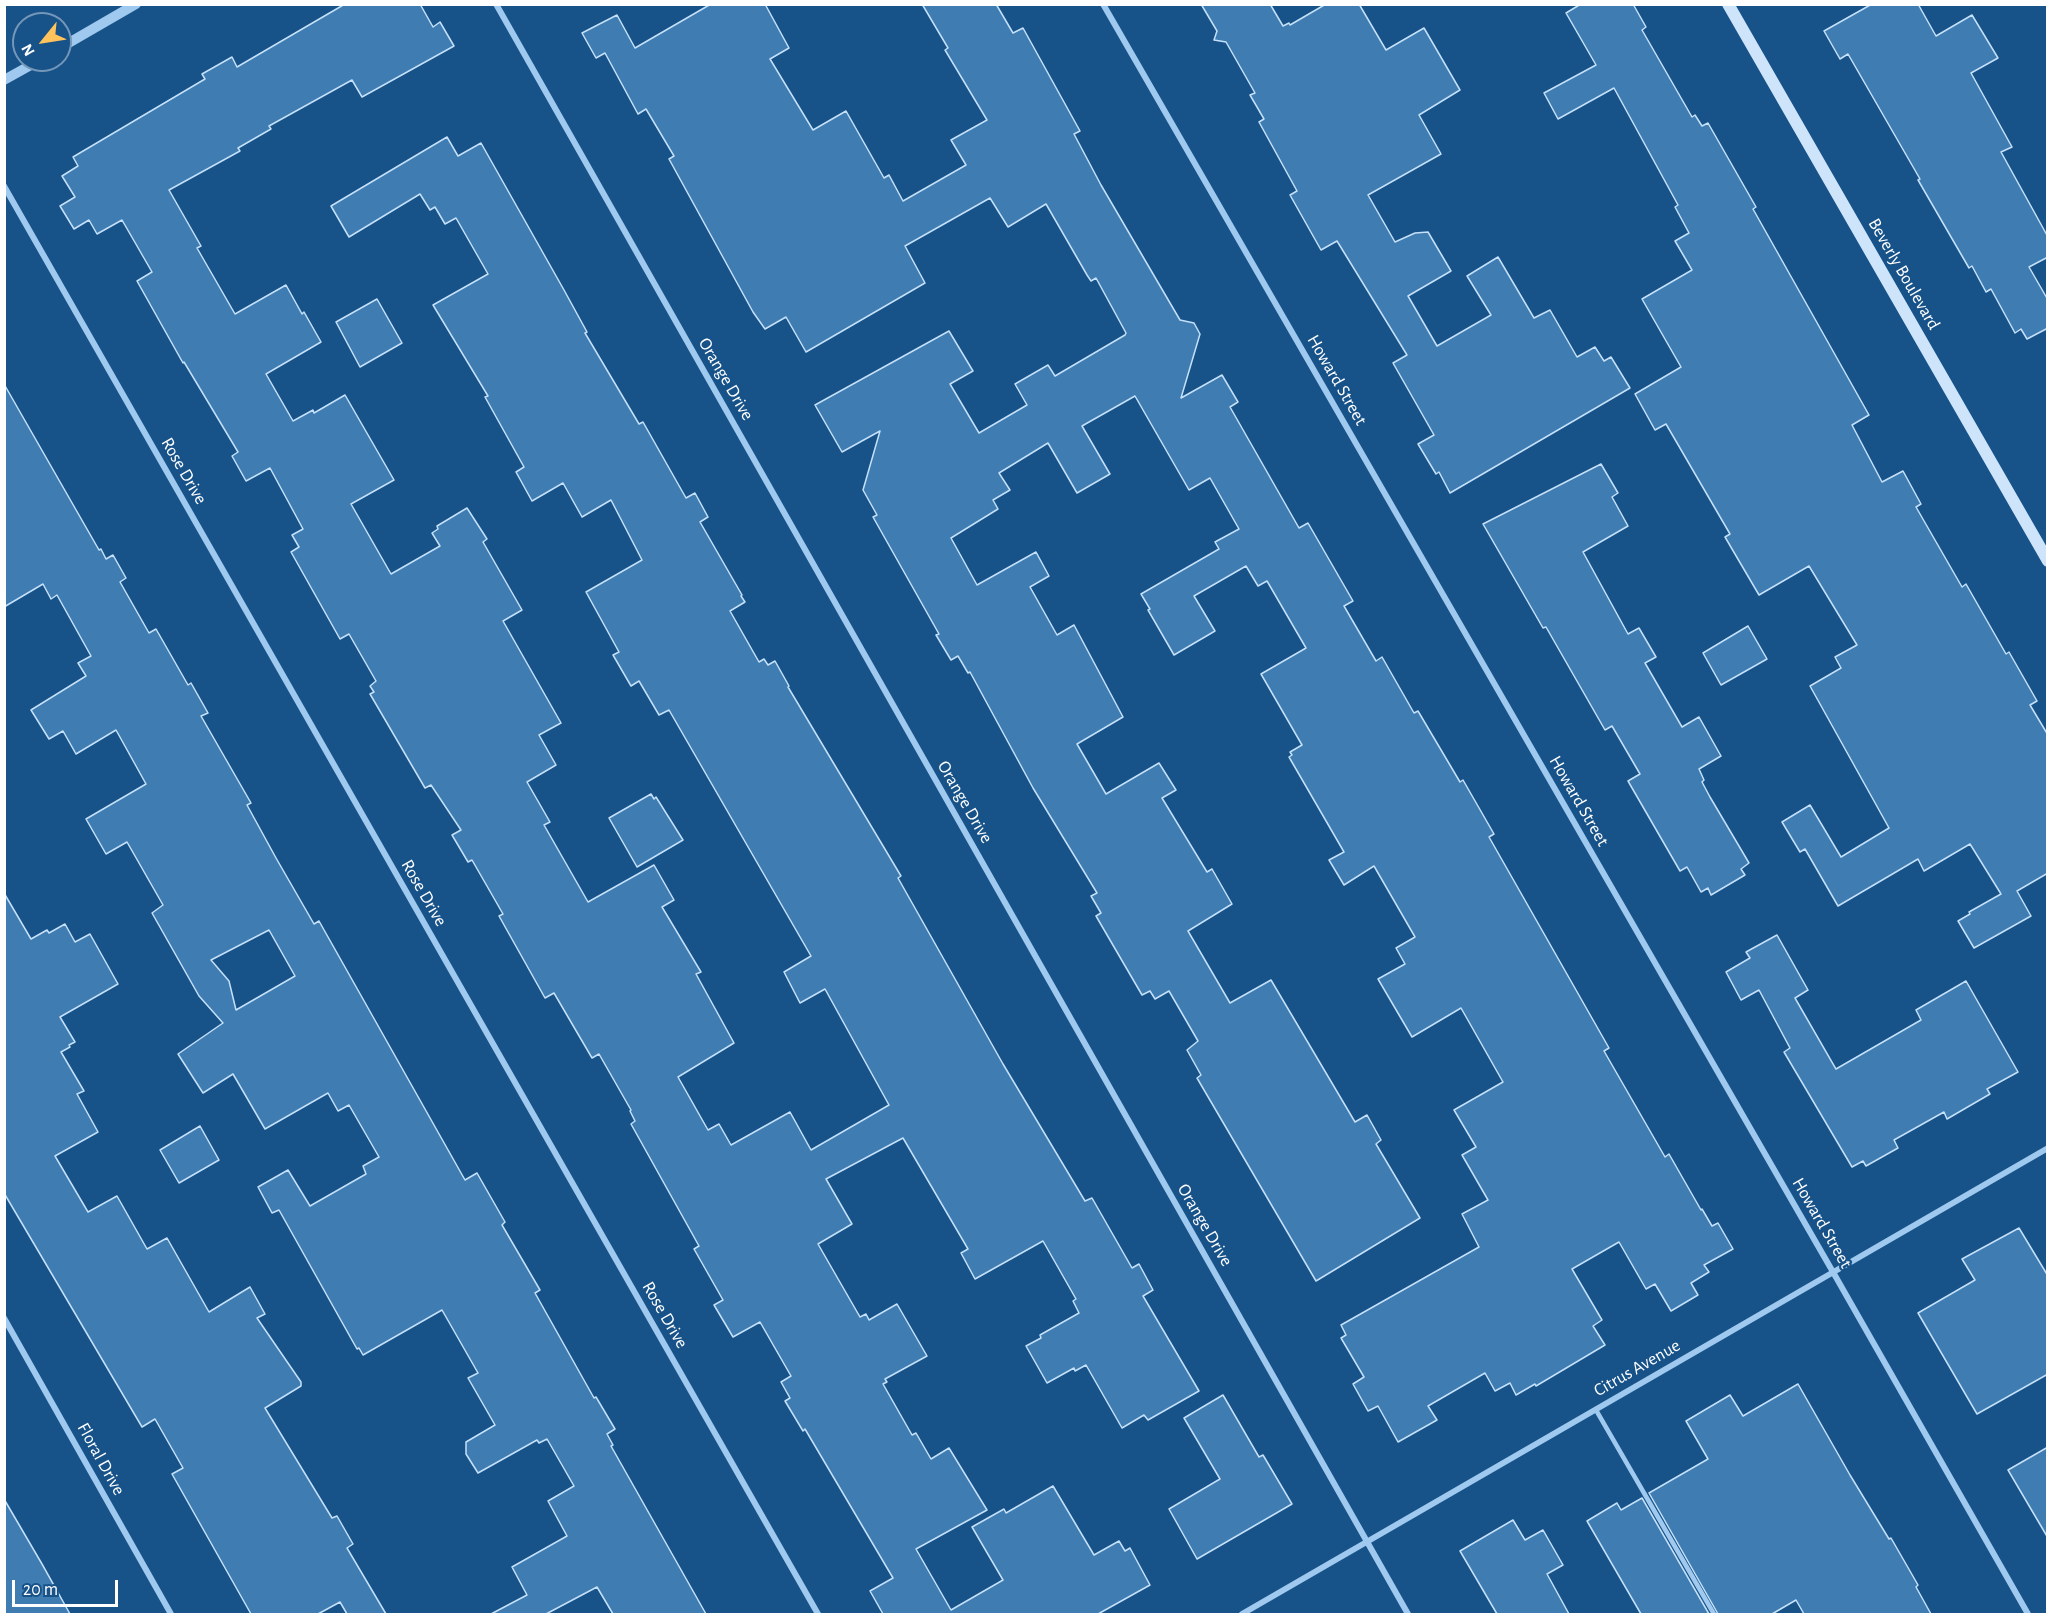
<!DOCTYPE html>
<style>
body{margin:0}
#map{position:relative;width:2052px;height:1619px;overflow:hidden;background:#175289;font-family:"Alegreya Sans",sans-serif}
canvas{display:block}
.frame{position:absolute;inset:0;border:6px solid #fff;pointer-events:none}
.north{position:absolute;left:12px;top:12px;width:60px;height:60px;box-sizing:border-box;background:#175289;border:2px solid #7497b8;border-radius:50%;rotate:240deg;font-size:16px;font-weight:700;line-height:24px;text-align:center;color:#fff}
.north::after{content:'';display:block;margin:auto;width:21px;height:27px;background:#ffc35c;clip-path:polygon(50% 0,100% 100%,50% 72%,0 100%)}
.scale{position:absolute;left:12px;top:1580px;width:106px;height:27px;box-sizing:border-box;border:3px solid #fff;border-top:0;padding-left:8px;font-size:18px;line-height:21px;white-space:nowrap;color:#fff;-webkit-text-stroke:4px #175289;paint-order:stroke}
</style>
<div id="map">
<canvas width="2052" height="1619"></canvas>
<div class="frame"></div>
<div class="north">N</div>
<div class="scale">20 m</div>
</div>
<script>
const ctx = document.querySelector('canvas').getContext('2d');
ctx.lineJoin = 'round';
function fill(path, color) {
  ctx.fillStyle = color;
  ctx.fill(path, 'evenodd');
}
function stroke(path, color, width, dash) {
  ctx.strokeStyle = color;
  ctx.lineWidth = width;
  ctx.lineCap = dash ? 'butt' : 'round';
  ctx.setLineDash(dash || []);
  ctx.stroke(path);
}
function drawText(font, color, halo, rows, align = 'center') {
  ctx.font = font + ' "Alegreya Sans",sans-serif';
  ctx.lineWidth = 4.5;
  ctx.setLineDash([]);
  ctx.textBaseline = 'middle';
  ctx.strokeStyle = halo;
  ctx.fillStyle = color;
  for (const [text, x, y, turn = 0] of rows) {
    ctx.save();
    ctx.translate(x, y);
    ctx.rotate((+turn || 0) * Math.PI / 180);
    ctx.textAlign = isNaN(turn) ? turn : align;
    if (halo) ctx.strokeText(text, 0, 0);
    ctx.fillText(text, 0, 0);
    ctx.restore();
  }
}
const building = new Path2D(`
 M345,4H420L433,27L440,22L454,46L362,97L352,80L269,126L271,129L238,148L240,151L169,190L201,246L197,248L235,314L286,285L302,314L304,312L321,342L266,374L293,421L313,410L314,413L345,395L394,480L351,504L391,574L440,546L432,533L438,529L437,526L467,508L487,539L483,542L522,610L503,621L561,723L539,735L556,765L527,782L550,822L544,825L588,902L654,865L674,900L662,907L701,972L696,974L734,1043L678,1077L708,1130L719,1124L731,1145L790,1112L811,1150L889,1105L825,989L800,1003L784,972L811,956L669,710L659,715L639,681L631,686L613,655L619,652L586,592L642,560L611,500L582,517L563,483L532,501L516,472L524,467L485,397L488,396L433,305L488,274L456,218L445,224L435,207L430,210L420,194L349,237L331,206L447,137L458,156L481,143L564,290L587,332L585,333L639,424L643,422L686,498L695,493L708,517L700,522L742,595L741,596L745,602L730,611L759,662L764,659L768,665L775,661L789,686L788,687L901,876L898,878L1003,1064L1085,1201L1092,1198L1132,1268L1139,1264L1153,1290L1143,1296L1199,1391L1148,1420L1144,1415L1122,1428L1086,1365L1075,1371L1074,1368L1047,1383L1026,1346L1041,1338L1040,1335L1079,1313L1073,1301L1076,1299L1043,1241L975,1279L961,1253L968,1249L903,1138L826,1179L852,1224L818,1244L860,1317L866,1314L869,1320L897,1304L927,1356L885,1379L887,1382L883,1384L912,1435L916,1433L931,1459L949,1448L987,1510L916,1549L951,1610L1003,1580L972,1527L1004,1509L1006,1513L1053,1486L1094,1555L1119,1541L1125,1551L1130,1548L1150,1585L1098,1614H883L870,1591L893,1578L805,1429L803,1431L785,1401L790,1398L781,1382L791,1376L760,1322L733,1337L714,1305L723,1300L694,1249L699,1246L631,1124L635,1121L630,1111L631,1110L599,1054L592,1058L554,993L545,998L499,916L503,914L472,860L468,862L452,835L461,830L431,785L425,788L370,694L374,692L370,686L376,681L349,634L340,639L291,552L299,547L292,535L303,529L270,468L246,481L232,456L238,452L184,362L183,363L137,281L152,272L122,220L97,234L89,220L74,229L60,206L75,197L62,176L78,166L73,157L205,79L202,74L232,57L237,67Z
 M711,4H765L789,48L770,59L813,130L846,111L884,178L889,175L903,201L966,165L951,140L987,120L945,50L948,48L922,4H996L1013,33L1023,28L1080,131L1074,134L1101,185L1180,320L1194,323L1200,334L1181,398L1222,375L1238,402L1230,407L1299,528L1308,523L1353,601L1344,606L1376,661L1382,657L1414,713L1418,711L1460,782L1463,780L1494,834L1489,837L1609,1048L1604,1051L1665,1157L1669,1154L1701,1210L1702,1209L1712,1226L1718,1223L1733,1249L1704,1265L1709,1272L1691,1283L1698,1295L1671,1311L1655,1284L1646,1289L1619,1242L1572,1269L1602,1320L1593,1326L1605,1345L1536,1386L1535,1384L1516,1395L1510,1383L1495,1391L1485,1373L1428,1406L1437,1420L1398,1442L1378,1406L1368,1411L1353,1384L1364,1377L1341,1338L1346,1335L1341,1325L1479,1247L1462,1214L1488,1200L1462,1155L1476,1147L1454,1110L1503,1082L1461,1008L1412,1037L1378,979L1405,964L1396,948L1415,937L1374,866L1344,885L1329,860L1344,852L1289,757L1292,755L1290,752L1302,745L1261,674L1306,648L1267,581L1258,586L1246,566L1194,596L1215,631L1174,655L1148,610L1150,609L1141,594L1219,549L1215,542L1239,529L1210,478L1189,490L1135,396L1082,426L1110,474L1077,493L1048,443L999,473L1010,490L993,500L998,509L951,538L977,585L1036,552L1049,576L1030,587L1057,635L1074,625L1123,717L1077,744L1106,794L1159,763L1176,790L1162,798L1207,872L1212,869L1232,904L1188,931L1230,1003L1271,980L1355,1122L1367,1115L1381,1140L1376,1144L1420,1218L1316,1281L1197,1078L1201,1075L1187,1050L1198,1041L1169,991L1155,999L1150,991L1142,995L1096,916L1101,913L1091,896L1097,893L1033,788L970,672L968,673L958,656L951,660L936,635L939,634L873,517L877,515L863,490L880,431L842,452L815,405L949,331L973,371L950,384L979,433L1027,405L1015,384L1048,365L1055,376L1125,335L1126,333L1096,278L1091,281L1087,275L1046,204L1008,227L990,198L905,246L925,283L806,352L786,317L765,329L753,312L669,159L674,156L646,109L638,114L605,53L596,58L582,33L617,15L635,48Z
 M1201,4H1270L1283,26L1289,23L1290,25L1326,4H1359L1386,50L1424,28L1460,90L1419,115L1441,154L1368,195L1395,242L1415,233L1428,232L1451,271L1408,296L1437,346L1491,315L1467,276L1498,257L1534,318L1550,310L1577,357L1595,347L1604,361L1611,357L1630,388L1450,493L1439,472L1436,474L1418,444L1434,435L1393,363L1407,355L1337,241L1321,250L1290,195L1297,191L1259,122L1264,119L1250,95L1255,93L1226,42L1214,40L1217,31Z
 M1581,4H1633L1646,27L1642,30L1692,117L1695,115L1702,126L1708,123L1756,207L1753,209L1869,415L1852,425L1882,482L1903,471L1921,504L1916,507L1962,587L1966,584L2006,654L2009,652L2037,701L2030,705L2048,735V873L2017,891L2031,916L1974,948L1958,921L1970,914L1969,912L2001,894L1970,844L1924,871L1918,859L1838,906L1805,849L1800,852L1782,822L1810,805L1841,857L1889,828L1810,686L1841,668L1835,657L1857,645L1809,566L1759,595L1725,537L1730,534L1666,424L1655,430L1635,394L1681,367L1642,299L1692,270L1675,241L1689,233L1675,207L1678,205L1614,88L1558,119L1544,93L1596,65L1566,13Z
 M1872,4H1918L1936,36L1972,15L1998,58L1971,73L2012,147L2001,152L2048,237V257L2029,267L2048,300V328L2027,339L2021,329L2015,333L1991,289L1986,292L1972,266L1969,268L1918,180L1920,179L1848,54L1840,59L1824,31Z
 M377,299L402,343L360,367L336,322Z
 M4,384L99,550L101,549L106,559L113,555L126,578L120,582L149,633L156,629L188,685L191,683L208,713L201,716L251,803L247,805L276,858L314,924L319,921L465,1180L477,1173L505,1222L502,1225L540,1290L535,1293L594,1398L596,1397L615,1429L607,1434L613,1445L611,1446L706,1614H613L597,1587L546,1614H491L527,1595L512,1567L567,1536L548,1501L574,1486L547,1439L539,1443L537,1440L478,1473L466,1454V1442L495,1425L468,1378L478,1373L442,1310L363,1355L359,1348L357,1349L279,1210L272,1213L258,1187L288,1170L310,1206L366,1174L363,1166L379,1157L349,1105L338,1111L328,1093L265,1129L233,1074L203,1093L178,1054L223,1023L199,996L152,913L163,905L127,842L106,854L86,819L146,784L116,730L76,754L63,731L49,739L31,710L86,676L78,663L91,656L57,595L51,599L43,584L4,607ZM269,930L295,976L236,1010L229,981L211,960Z
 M1601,464L1618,493L1612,497L1628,526L1583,552L1628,634L1639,628L1656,657L1645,663L1682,727L1699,717L1721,756L1699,769L1704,780L1702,782L1710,797L1749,863L1741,869L1745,875L1711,895L1708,888L1701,892L1687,867L1680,871L1628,781L1640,774L1612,726L1605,730L1546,627L1543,628L1483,524Z
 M1748,626L1767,659L1721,685L1703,653Z
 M651,794L654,799L656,797L683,840L637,867L609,818Z
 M4,893L31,939L47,930L49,933L65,924L75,942L90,934L118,984L60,1017L75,1042L69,1045L70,1047L61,1052L84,1091L77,1094L98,1132L55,1156L88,1212L117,1196L147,1249L167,1238L209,1312L250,1287L265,1314L257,1318L301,1382V1386L265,1408L332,1518L337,1516L353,1544L347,1548L386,1614H347L340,1602L318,1614H251L172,1474L183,1468L155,1419L142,1427L4,1193Z
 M1777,935L1808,990L1795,998L1836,1069L1921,1020L1916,1010L1966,981L2018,1072L1987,1089L1990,1094L1947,1119L1944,1112L1894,1140L1898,1148L1866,1166L1863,1161L1852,1167L1784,1052L1790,1048L1759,990L1741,1000L1726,972L1750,958L1746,952Z
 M200,1126L219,1160L179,1183L160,1150Z
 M2019,1228L2048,1276V1374L1977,1414L1918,1313L1975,1280L1962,1259Z
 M1798,1384L1850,1475L1889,1539L1891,1538L1918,1585L1916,1587L1931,1614H1804L1796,1600L1772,1614H1718L1649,1493L1708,1459L1686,1421L1730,1395L1743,1416Z
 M1223,1395L1259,1457L1263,1455L1292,1504L1197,1559L1169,1509L1220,1479L1184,1418Z
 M2048,1447V1538L2008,1470Z
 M1642,1498L1709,1614H1641L1587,1521L1617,1503L1621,1510Z
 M4,1499L42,1564L70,1614H4Z
 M1513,1520L1525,1540L1543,1530L1563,1565L1547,1574L1569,1614H1497L1460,1551Z`);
const service = new Path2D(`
 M1596,1410L1714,1614`);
const minor = new Path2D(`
 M496,4L1408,1614
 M1103,4L1833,1272L2028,1614
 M4,186L818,1614
 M4,1318L171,1614
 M1242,1614L2048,1148`);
const tertiary = new Path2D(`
 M60,48L136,4
 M4,80L40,60`);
const secondary = new Path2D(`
 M1728,4L2048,561`);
const streetNames = [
 ["Beverly Boulevard",1904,274,60],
 ["Orange Drive",726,379,60],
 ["Howard Street",1337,380,60],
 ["Rose Drive",184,471,60],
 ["Howard Street",1579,801,60],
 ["Orange Drive",965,802,60],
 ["Rose Drive",424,893,60],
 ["Howard Street",1822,1223,60],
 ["Orange Drive",1205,1225,60],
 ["Rose Drive",665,1315,60],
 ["Citrus Avenue",1637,1368,-30],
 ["Floral Drive",101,1459,61]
];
fill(building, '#3f7cb2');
stroke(building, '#c5e1fa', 1.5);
stroke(service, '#9fc9ee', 4.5);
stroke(minor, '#9fc9ee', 6);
stroke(tertiary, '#9fc9ee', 10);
stroke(secondary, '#cde4fa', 12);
drawText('18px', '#fff', '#175289', streetNames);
</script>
